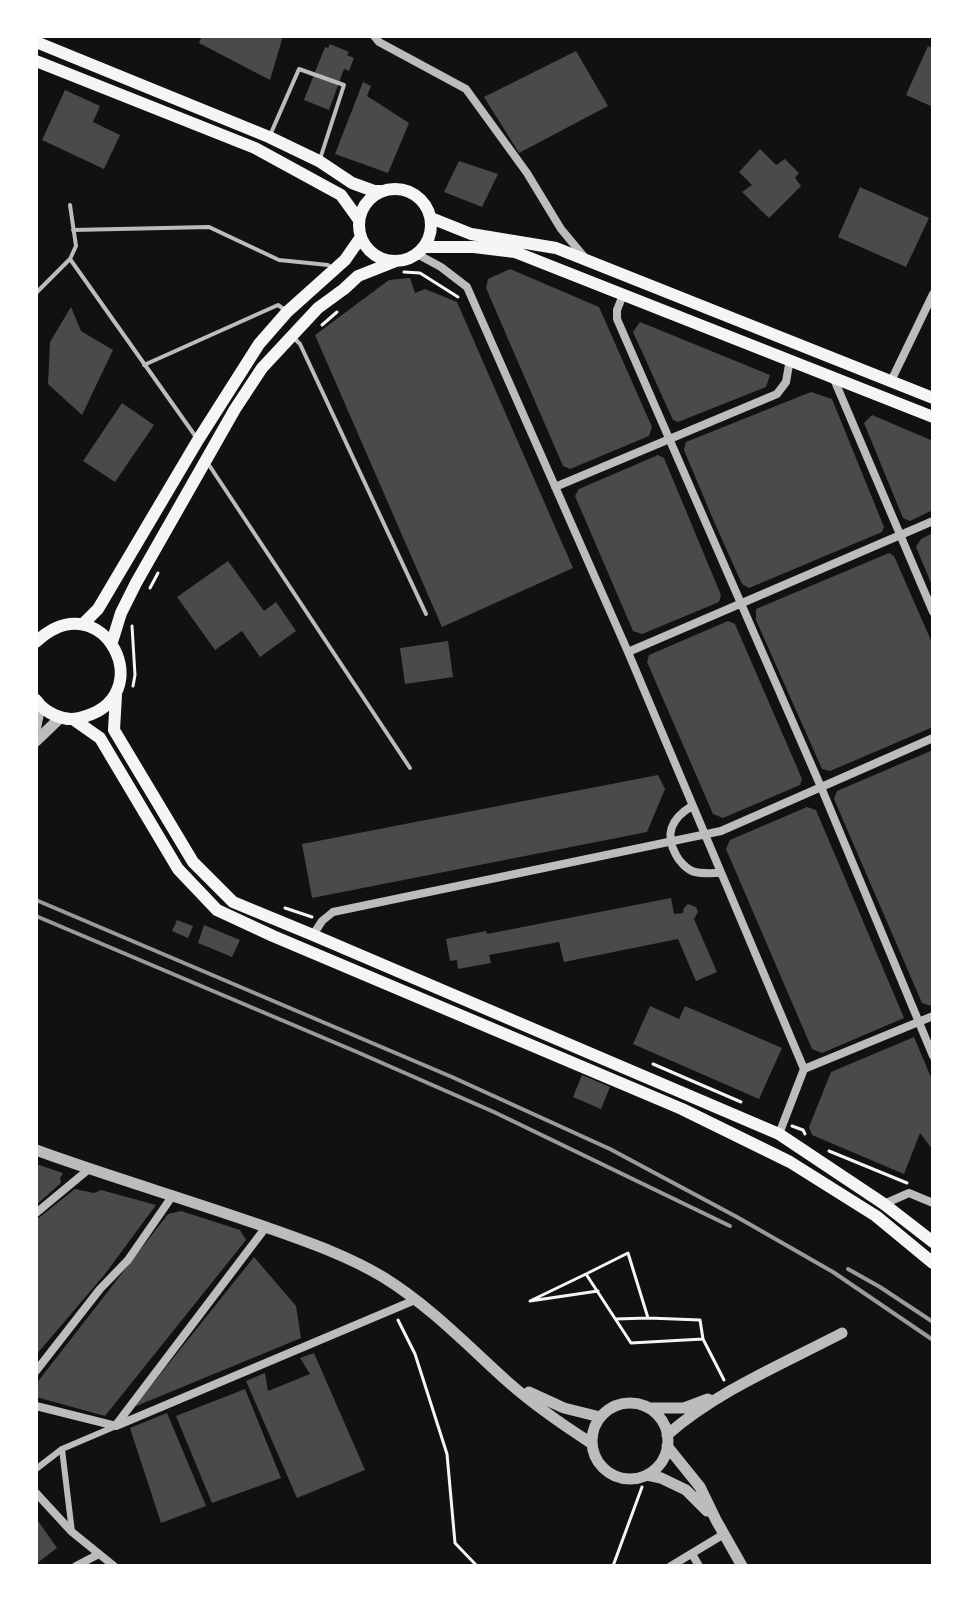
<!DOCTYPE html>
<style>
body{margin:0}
#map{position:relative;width:969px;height:1602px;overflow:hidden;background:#111;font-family:Commissioner,sans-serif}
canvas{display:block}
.frame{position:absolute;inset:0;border:38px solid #fff;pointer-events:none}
</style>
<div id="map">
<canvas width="969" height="1602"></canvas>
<div class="frame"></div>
</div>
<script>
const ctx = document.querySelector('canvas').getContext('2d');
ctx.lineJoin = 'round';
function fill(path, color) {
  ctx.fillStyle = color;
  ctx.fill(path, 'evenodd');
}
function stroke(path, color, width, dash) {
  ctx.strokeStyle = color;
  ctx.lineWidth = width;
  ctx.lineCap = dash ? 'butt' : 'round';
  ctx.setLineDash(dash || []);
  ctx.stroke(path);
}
const building = new Path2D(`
 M202,36H283L270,80L199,43Z
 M330,44L349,52L347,55L354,58L349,71L344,69L329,110L304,100L325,47L328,48Z
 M928,46L933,48V107L906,95Z
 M576,51L608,106L519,153L484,97Z
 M363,82L371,86L367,96L409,123L388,173L335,154Z
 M65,90L100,106L93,122L120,135L104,169L42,140Z
 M760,149L776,165L785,159L799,173L795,178L801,186L769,218L742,192L752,185L739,172Z
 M459,161L498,174L482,207L444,192Z
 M860,187L929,218L906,267L838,237Z
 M510,269L599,307L652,427L649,436L570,469L563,466L486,288L488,279Z
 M410,278L415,293L425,289L457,302L573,568L442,627L315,335L389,280Z
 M71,307L81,331L113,350L82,415L48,384L50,342Z
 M640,322L770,375L766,387L678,422L673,420L633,332Z
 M811,392L832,399L884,527L882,532L749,588L742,584L712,517L684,450L686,442Z
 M122,403L154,425L115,482L83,461Z
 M872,415L933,441V510L910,521L903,518L864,423Z
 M658,455L664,458L721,595L719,602L642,634L633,631L575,496L579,489Z
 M933,533V588L916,547L921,539Z
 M889,553L894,556L933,645V727L830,771L822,769L756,620V609Z
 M228,561L264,611L276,602L296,631L260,657L242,631L215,650L177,597Z
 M728,621L735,624L802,779L800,785L723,818L713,814L647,662L649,655Z
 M448,641L453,677L405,684L400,648Z
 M933,750V1005L931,1006L922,1003L834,799L837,791Z
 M658,775L665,789L647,832L312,898L302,844Z
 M807,807L816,810L904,1018L822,1053L812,1049L726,849L730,840Z
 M671,898L674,914L683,913L684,908L688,904L696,907L698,912L694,919L717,972L696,981L678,939L564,962L559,942L489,955L491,963L458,969L457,960L450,961L446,939L486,931L487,934Z
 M177,920L193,926L188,938L172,931Z
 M204,925L240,940L232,957L198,943Z
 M650,1006L679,1019L685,1006L782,1048L759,1099L633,1044Z
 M914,1037L933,1082V1150L920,1133L904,1174L812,1135L809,1127L831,1072Z
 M582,1075L610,1087L601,1109L573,1097Z
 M36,1164L63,1173L60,1178L61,1183L36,1205Z
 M75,1189L94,1193L101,1190L156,1205L105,1274L36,1355V1220Z
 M181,1211L240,1230L246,1240L105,1416L36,1397V1384L168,1214Z
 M254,1257L296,1306L301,1338L134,1407Z
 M314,1353L365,1470L297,1498L246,1381L265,1373L268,1391L310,1374L300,1358Z
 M245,1389L281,1478L212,1503L176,1416Z
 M167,1413L206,1506L161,1523L130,1428Z
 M36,1518L57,1548L36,1564Z`);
const path = new Path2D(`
 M404,272L420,273L458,297
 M322,325L337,312
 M150,588L158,573
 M132,626L135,675L133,686
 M285,908L312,917
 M653,1064L741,1102
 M792,1126L803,1130L805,1134
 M829,1151L907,1183
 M588,1273L628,1253L648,1318L616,1319
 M598,1291L530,1301L586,1274L631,1343L703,1339L724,1380
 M648,1318L700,1320L703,1339
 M398,1320L415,1354L447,1454L455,1543L477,1566
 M613,1566L642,1487`);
const service = new Path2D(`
 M271,133L299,69L344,85L320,159
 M70,205L76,246L70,259L196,437
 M73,230L209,227L279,260L328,265L333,269
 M36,293L70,259
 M294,338L300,344L426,614
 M144,365L278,305L285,310
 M207,462L410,768`);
const pedestrian = new Path2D(`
 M62,1449L72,1532
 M36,1469L62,1449L116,1426`);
const minor = new Path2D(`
 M374,36L379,42L466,89L527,173L561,229L586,259
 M417,254L441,267L467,287L628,652L804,1069L779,1134
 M623,295L617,310V319L821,787L933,1056
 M833,377L933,612
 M891,381L933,294
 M555,487L777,394L786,382L790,359
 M628,652L933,521
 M692,806C672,818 664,833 676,855C679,861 687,870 695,872C703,874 713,873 721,873
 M313,935L322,921L333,912L721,831L933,738
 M804,1069L933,1016
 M884,1204L909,1193L933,1203
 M36,1213L89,1169
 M36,1371L100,1289L128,1260L173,1195
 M36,1406L116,1426L415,1300
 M116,1425L266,1227
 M36,1493L72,1532L114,1566
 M692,1554L699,1566
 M76,1566L99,1554
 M671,1566L724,1534`);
const tertiary = new Path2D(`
 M36,726L40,706
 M36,741L60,718
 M36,1150C110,1177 186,1199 260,1225C302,1240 345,1254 383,1277C430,1306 468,1346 508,1382C534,1405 563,1425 591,1443
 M529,1392L564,1408L600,1417
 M592 1441a38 38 0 1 1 76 0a38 38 0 1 1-76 0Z
 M649,1408H684L708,1399
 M667,1435C717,1391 783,1364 842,1333
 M667,1446L700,1487L716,1520L742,1566
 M647,1475L661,1478L686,1490L707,1511`);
const secondary = new Path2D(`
 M36,42L269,137L319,161L352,183L374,191H382
 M36,61L255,148L341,195L359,220
 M359 225a36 36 0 1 1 72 0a36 36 0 1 1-72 0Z
 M431,218L471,234L556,248L933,398
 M425,247H474L515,252L933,417
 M83,624L98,609L198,440L259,344L287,312L345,260L361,237
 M36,642C103,579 164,699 79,718C64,722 45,713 36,700
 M112,642L121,613L136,583L235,409L262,368L318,308L344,289L358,276L396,261
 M116,695L114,730L193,862L233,902L313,935L779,1134L884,1204L933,1242
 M73,719L100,738L178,869L217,910L273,936L682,1109L790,1162L876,1216L933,1263`);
const rail = new Path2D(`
 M36,900L452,1077L610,1149L737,1217L833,1272L933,1340
 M36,916L357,1052L494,1112L730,1226
 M848,1269L880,1287L933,1322`);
fill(building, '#4a4a4a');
stroke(path, '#f5f5f5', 3);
stroke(service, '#bcbcbc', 4);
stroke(pedestrian, '#bcbcbc', 6);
stroke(minor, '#bcbcbc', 8);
stroke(tertiary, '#bcbcbc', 11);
stroke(secondary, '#f5f5f5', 12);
stroke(rail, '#9a9a9a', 4);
</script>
